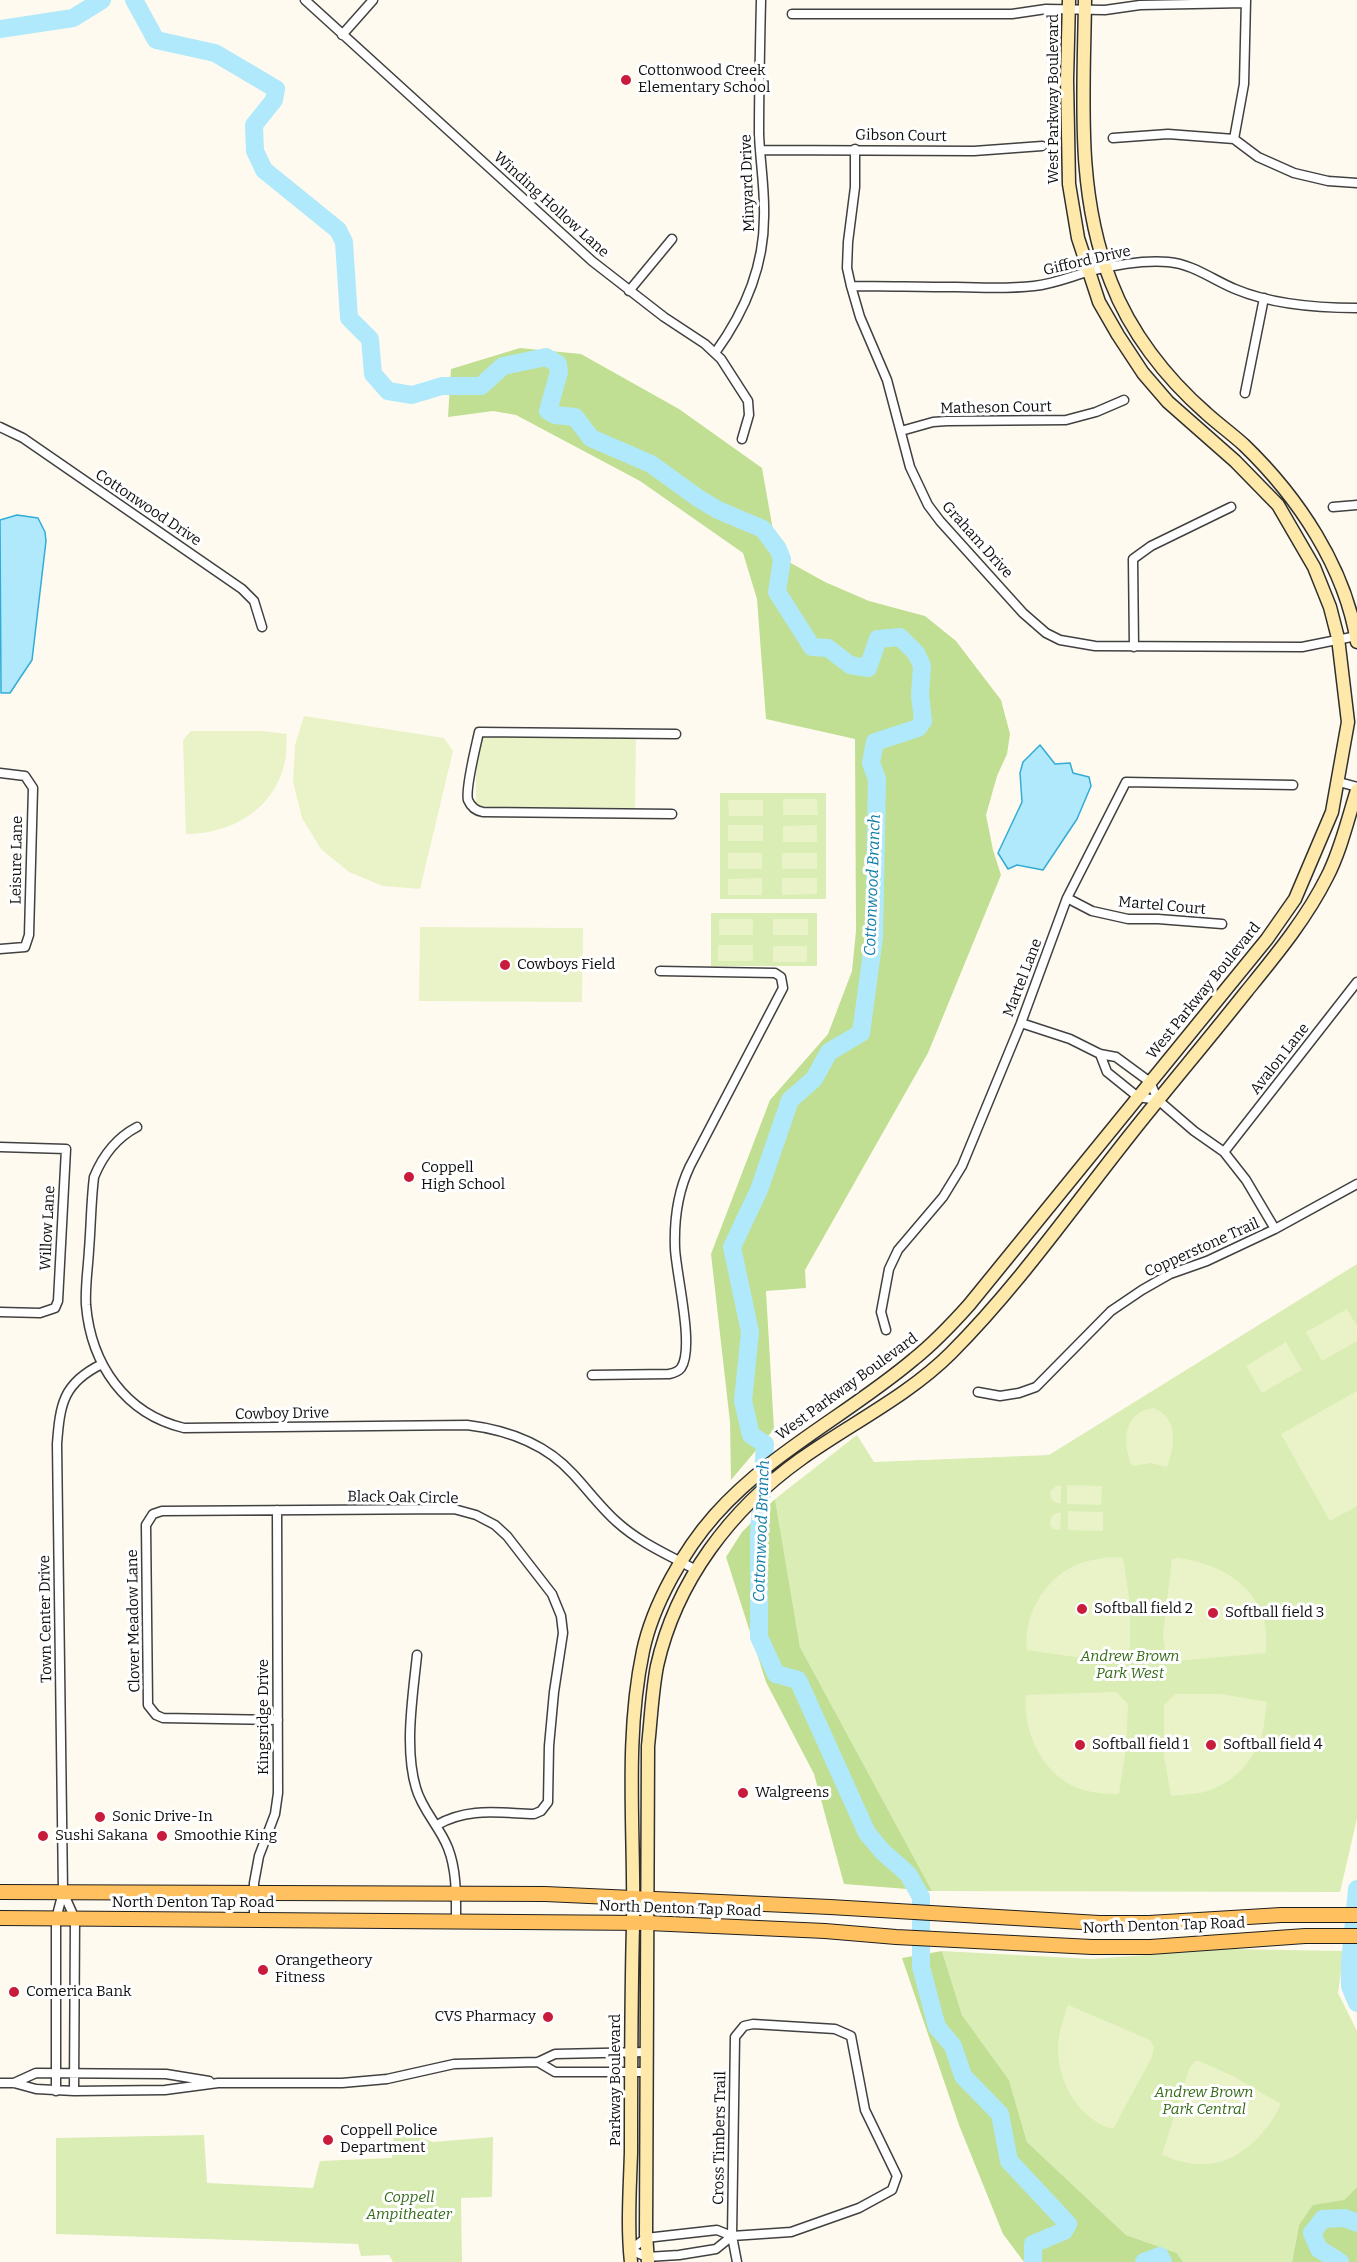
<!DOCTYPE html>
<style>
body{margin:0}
canvas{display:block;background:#fffaef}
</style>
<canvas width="1357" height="2262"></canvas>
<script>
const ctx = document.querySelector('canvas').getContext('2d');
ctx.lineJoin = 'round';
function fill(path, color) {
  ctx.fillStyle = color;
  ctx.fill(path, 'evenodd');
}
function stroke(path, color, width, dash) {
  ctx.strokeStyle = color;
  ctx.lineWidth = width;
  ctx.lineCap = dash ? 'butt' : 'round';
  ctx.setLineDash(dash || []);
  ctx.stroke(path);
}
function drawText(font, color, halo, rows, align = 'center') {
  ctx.font = font + ' Bitter,serif';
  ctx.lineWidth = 6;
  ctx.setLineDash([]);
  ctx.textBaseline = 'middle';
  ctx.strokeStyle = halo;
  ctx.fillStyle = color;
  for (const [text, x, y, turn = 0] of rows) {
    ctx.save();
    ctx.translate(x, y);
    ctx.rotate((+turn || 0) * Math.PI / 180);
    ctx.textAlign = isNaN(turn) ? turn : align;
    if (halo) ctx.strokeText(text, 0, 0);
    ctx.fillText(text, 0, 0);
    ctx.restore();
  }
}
const green = new Path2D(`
 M720,793H826V899H720Z
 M711,913H817V966H711Z
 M1357,1264V1819L1340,1892L932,1891L800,1647L775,1499L857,1435L874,1462L1049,1455Z
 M1228,1949L1344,1951L1338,1993L1357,2031V2187L1344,2200L1299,2225L1292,2262H1183L1177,2253L1126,2235L1027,2142L1009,2080L962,2015L942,1951L1092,1959Z
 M394,2128L433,2142L493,2137L492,2197L461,2198L462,2262H393L389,2255L361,2256L358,2244L56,2234V2138L204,2135L207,2183L313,2188L320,2161L392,2158Z`);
const forest = new Path2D(`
 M520,348L581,354L679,409L762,468L773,530L789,562L825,582L869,601L925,616L956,641L1001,700L1010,734L1007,754L997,776L986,815L993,850L1001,875L928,1053L805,1270L806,1288L766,1291L774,1429L731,1480L730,1422L711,1254L770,1100L828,1034L852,971L856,931L855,739L766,719L757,599L743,553L640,481L516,415L493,411L448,417L451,369Z
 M775,1499L800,1647L932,1891L844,1884L814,1774L766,1682L726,1557L742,1532Z
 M942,1951L962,2015L1009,2080L1027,2142L1126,2235L1177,2253L1183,2262H1024L1003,2234L959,2125L902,1958Z
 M1357,2187V2262H1292L1299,2225L1313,2205L1344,2200Z`);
const pitch = new Path2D(`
 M304,716L444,738L453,751L420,889L383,886L349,872L321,849L302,818L293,782L295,745Z
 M191,731H263L287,734C286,743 287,753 285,762C274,810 231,834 186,834L183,740Z
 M476,735L636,737L635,808L476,807Z
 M783,799H817L818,815H783Z
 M728,800H763V816H729Z
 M728,825H763V841H728Z
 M817,825V842H783V826Z
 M728,853H762V869H728Z
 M782,853H817V869H782Z
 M762,878V895H728V879Z
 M782,878H817V894L782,895Z
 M719,919H753V935H719Z
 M773,919H808V935H773Z
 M420,927L583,928L582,1002L419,1001Z
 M718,945H753V961H718Z
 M773,946H807V962H773Z
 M1347,1309L1357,1326V1341L1322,1361L1306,1332Z
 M1286,1342L1302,1370L1262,1393L1246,1366Z
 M1357,1391V1506L1330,1521L1281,1434Z
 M1154,1408C1179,1419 1175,1446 1167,1467L1151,1463L1132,1466C1122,1443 1123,1411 1154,1408Z
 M1067,1485L1102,1486L1101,1505L1067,1504Z
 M1056,1486H1061V1503H1056L1051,1499L1050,1492Z
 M1068,1511L1103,1512V1531L1068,1530Z
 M1056,1513H1061L1060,1530L1053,1529L1050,1525L1051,1517Z
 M1109,1557L1123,1558L1130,1605V1648L1120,1657L1103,1661L1027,1650C1023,1618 1042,1582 1072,1567C1083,1561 1097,1559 1109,1557Z
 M1178,1558C1216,1563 1252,1581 1264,1620C1267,1631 1266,1643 1266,1653L1175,1661L1165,1650L1163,1634L1172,1559Z
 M1116,1692L1128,1704L1126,1747L1119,1794C1105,1794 1091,1793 1077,1788C1043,1774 1022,1731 1026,1695Z
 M1175,1694H1221L1267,1702C1265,1712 1265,1724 1262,1735C1255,1761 1231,1785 1204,1792C1193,1795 1181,1794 1171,1796L1164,1756V1705Z
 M1068,2005L1150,2040L1154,2047L1152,2057L1113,2129C1075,2119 1053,2073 1059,2036C1061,2025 1065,2015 1068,2005Z
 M1195,2061H1199L1233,2076L1281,2104C1263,2141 1229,2173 1184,2162C1176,2161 1169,2157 1162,2155L1189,2069Z`);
const water = new Path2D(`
 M17,515L38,518L45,532L46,541L32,660L10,693H1L0,520Z
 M1040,745L1055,764L1070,763L1073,773L1089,777L1091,786L1077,819L1043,870L1017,865L1008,869L998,853L1022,802L1020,773L1023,762Z`);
const river = new Path2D(`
 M134,0L156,40L215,53L276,89L274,100L254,125L255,151L264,170L338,230L344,242L349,318L370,339L373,374L388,391L412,395L442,386H481L503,366L546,357L558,364L559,372L548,411L555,415L575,417L591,438L651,464L698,498L718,510L763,529L778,549L782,559L777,592L812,647L828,648L850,665L868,668L878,639L900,637L916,653L922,666L920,695L923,721L918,728L875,742L871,763L877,779L874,937L861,1033L829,1052L814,1079L790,1100L759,1190L732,1247L750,1332L743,1401L751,1435L765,1444L759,1535V1637L776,1674L798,1680L867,1833L883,1852L908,1874L921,1897V1967L937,2027L953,2046L963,2076L1000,2114L1009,2161L1068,2224L1064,2231L1033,2244V2262
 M0,29L73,18L102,0
 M1357,1889L1350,1963V1986L1357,2003
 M1144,2262L1160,2256L1163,2262
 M1340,2262L1319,2249L1312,2233L1323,2219L1345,2218L1357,2223`);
const street = new Path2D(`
 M305,0L592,261L664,317L705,344L721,359L748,401L749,415L742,439
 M792,14H1012L1046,9L1105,10L1140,5L1246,3
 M342,35L373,0
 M1113,138L1168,134L1234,139L1258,157L1294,173L1328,181L1357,183
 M1234,139L1244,84L1246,0
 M855,149V187L848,242L847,268L851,286L860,317L887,380L910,467L928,505L940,521L1023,613L1046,633L1060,640L1095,646L1302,647L1357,636
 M760,150L974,151L1042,146
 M851,286C886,286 921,287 956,287C982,288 1008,289 1034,286C1054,284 1072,276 1091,271C1115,265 1143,260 1168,262C1193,264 1213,280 1235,289C1273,305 1317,308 1357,308
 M629,291L672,239
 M715,353C744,313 764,267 764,217C765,189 760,161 759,134C759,89 760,45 761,0
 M1245,393L1264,298
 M0,427L23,438L242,589L254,601L262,627
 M901,431L933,422L947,421L1066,420L1096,412L1124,400
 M1333,507L1357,505
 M1134,647L1133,559L1151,546L1231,507
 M0,773L25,776L33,788L29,935L25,947L0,949
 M1339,782L1357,787
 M672,814L483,812C476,811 471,807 468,800C465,789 476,746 479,732L676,734
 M1067,898L1092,911L1128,919H1158L1222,924
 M1021,1023L1070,1039L1100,1054L1116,1057L1150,1082L1158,1100L1194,1131L1224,1152L1246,1180L1275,1229
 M1100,1054L1107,1072L1138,1097L1158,1100
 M137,1127C116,1138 103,1155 94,1177C91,1201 91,1225 89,1250C88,1268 85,1287 86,1305C91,1364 125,1414 184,1428L467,1425C508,1430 545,1443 573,1474C588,1490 601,1508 617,1522C640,1543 669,1555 696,1570
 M0,1147L66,1149L58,1301L55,1308L40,1313L0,1312
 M1224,1152L1357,982
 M886,1330L881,1312L889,1269L898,1250L943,1197L962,1166L1021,1023L1067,898L1126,782L1293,785
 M592,1375L669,1374C674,1373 678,1372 681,1368C695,1348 676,1274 675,1248C674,1220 678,1191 690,1166L783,988L781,977L775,973L660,971
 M978,1392L1000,1396L1019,1393L1036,1387L1111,1311L1142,1290L1170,1274L1207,1261L1275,1229L1357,1184
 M417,1655C413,1695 404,1748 416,1788C422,1810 440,1827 448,1848C457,1871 456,1897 456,1921
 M278,1720L163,1718L156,1715L148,1705L146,1525L153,1514L162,1511L454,1509L476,1515L495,1525L507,1536L552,1594L561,1616L563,1633L554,1692L549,1746L548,1802L541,1811L534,1814C499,1813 468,1807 437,1825
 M63,1892L75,1919L74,2091
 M254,1920V1883L259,1856L275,1814L278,1793L277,1510
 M538,2062L555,2072H647
 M0,2083H14L36,2089L74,2091L165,2090L218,2083H342L387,2079L454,2064L538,2062L555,2054L647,2052
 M14,2083L36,2073L166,2074L209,2081
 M56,2091V1919L63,1892L57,1444C60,1404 63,1383 102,1364
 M630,2250L646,2238L717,2230L732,2236L791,2232L859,2208L892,2190L897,2176L865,2110L851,2036L835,2029L753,2024L744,2026L735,2037L732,2236L737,2262
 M630,2250L647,2257L679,2255L716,2249L732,2236`);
const secondary = new Path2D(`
 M1085,0C1084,94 1075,192 1111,282C1130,332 1166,378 1206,413C1218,424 1232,434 1244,445C1298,497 1345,567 1357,642
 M631,2262C627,2226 630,2188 631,2152C631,2076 631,2001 633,1926C635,1834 624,1741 643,1651C653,1604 684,1550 715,1515C772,1451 849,1414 914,1359C934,1343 952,1324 969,1305L1267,939L1295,899L1332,812L1348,722L1338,638L1330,607L1314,567L1278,505L1235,461L1168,402L1143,373L1118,335L1099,302L1078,238L1069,184L1067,80L1069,0
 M648,2262L646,2234L648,1746C651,1719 652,1692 657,1666C676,1581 731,1509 801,1459C850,1424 908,1396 951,1353C1017,1287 1072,1208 1130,1135C1168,1087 1208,1040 1246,992C1276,955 1306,919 1327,877C1341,850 1348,818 1357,790`);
const primary = new Path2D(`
 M0,1892L545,1894L830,1907L1099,1923H1149L1281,1915H1357
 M0,1918L648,1923L825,1931L896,1937L1092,1947H1150L1305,1936H1357`);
const markers = [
 [626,80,6,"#c91c3c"],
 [505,965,6,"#c91c3c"],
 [409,1177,6,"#c91c3c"],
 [1082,1609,6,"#c91c3c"],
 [1213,1613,6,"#c91c3c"],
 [1080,1745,6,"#c91c3c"],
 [1211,1745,6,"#c91c3c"],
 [743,1793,6,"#c91c3c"],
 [100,1817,6,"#c91c3c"],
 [43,1836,6,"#c91c3c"],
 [162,1836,6,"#c91c3c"],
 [263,1970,6,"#c91c3c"],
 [14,1992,6,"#c91c3c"],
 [548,2017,6,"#c91c3c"],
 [328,2140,6,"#c91c3c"]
];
const poiNames = [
 ["Cottonwood Creek",638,71],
 ["Elementary School",638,88],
 ["Cowboys Field",517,965],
 ["Coppell",421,1168],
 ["High School",421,1185],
 ["Softball field 2",1094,1609],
 ["Softball field 3",1225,1613],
 ["Softball field 1",1092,1745],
 ["Softball field 4",1223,1745],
 ["Walgreens",755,1793],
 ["Sonic Drive-In",112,1817],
 ["Sushi Sakana",55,1836],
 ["Smoothie King",174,1836],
 ["Orangetheory",275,1961],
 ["Fitness",275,1978],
 ["Comerica Bank",26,1992],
 ["CVS Pharmacy",536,2017,"right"],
 ["Coppell Police",340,2131],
 ["Department",340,2148]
];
const streetNames = [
 ["West Parkway Boulevard",1054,99,-90],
 ["Gibson Court",901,136,1],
 ["Minyard Drive",748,183,-92],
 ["Winding Hollow Lane",551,205,42],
 ["Gifford Drive",1087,261,-13],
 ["Matheson Court",996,408,-1],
 ["Cottonwood Drive",148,508,34],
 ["Graham Drive",977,540,48],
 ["Leisure Lane",17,860,-89],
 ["Martel Court",1162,906,5],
 ["Martel Lane",1023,978,-69],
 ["West Parkway Boulevard",1204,991,-51],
 ["Avalon Lane",1280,1059,-52],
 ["Willow Lane",48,1228,-87],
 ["Copperstone Trail",1202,1248,-24],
 ["West Parkway Boulevard",847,1387,-36],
 ["Cowboy Drive",282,1414,-1],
 ["Black Oak Circle",403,1498,1],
 ["Town Center Drive",46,1619,-91],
 ["Clover Meadow Lane",134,1621,-91],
 ["Kingsridge Drive",264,1717,-90],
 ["North Denton Tap Road",193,1903],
 ["North Denton Tap Road",680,1909,2],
 ["North Denton Tap Road",1164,1926,-2],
 ["Parkway Boulevard",616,2080,-90],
 ["Cross Timbers Trail",720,2138,-89]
];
const parkNames = [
 ["Andrew Brown",1130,1657],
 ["Park West",1130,1674],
 ["Andrew Brown",1204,2093],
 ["Park Central",1204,2110],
 ["Coppell",409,2198],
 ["Ampitheater",409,2215]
];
const waterNames = [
 ["Cottonwood Branch",873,885,-88],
 ["Cottonwood Branch",762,1531,-88]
];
fill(green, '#daedb5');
fill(forest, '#c0df93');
fill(pitch, '#eaf3c8');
fill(water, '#b0e9fb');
stroke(water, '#31acd7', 1.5);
stroke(river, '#b0e9fb', 18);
stroke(street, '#414141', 11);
stroke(secondary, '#303030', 15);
stroke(primary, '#1f1f1f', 16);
stroke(street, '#fff', 8);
stroke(secondary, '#ffe9aa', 12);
stroke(primary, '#ffc15f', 14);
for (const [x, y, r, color] of markers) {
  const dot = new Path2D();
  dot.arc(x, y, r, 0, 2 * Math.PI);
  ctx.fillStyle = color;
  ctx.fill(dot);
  stroke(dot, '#fff', 2);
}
drawText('15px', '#0e0e0e', '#fff', poiNames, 'left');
drawText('15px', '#0e0e0e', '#fff', streetNames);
drawText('italic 15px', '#366b19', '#fff', parkNames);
drawText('italic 16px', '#0e7ca9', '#fff', waterNames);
</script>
